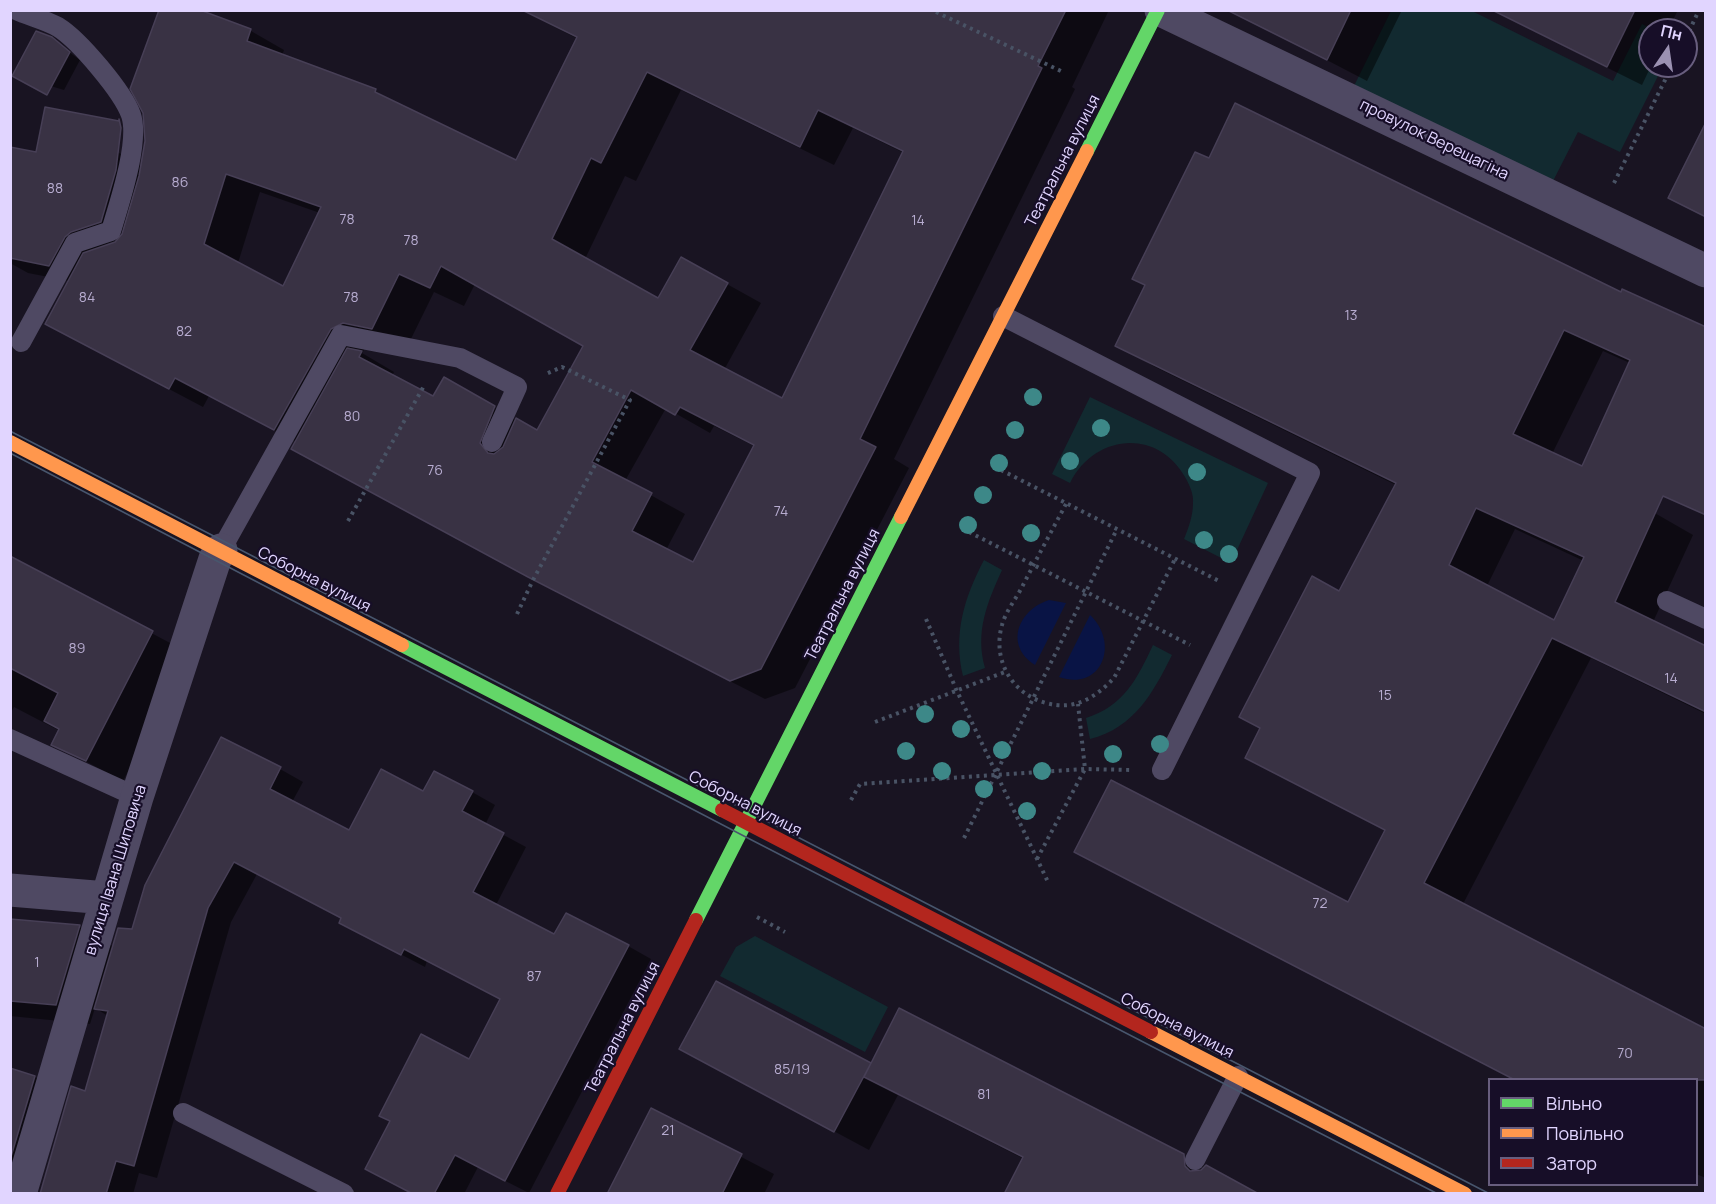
<!DOCTYPE html>
<meta charset="utf-8">
<style>
body{margin:0}
#map{position:relative;width:1716px;height:1204px;overflow:hidden;background:#191422;font-family:Manrope,sans-serif}
canvas{display:block}
.frame{position:absolute;inset:0;border:12px solid #e1d5ff;pointer-events:none}
.legend{position:absolute;left:1488px;top:1078px;width:210px;height:108px;box-sizing:border-box;background:#170e28;border:2px solid #685e7e;margin:0;padding:8px 10px;list-style:none;font-size:18px;color:#e1d5ff}
.legend li{display:flex;align-items:center;gap:12px;height:30px}
.legend b{width:30px;border:2px solid #685e7e}
.north{position:absolute;left:1638px;top:18px;width:60px;height:60px;box-sizing:border-box;background:#170e28;border:2px solid #685e7e;border-radius:50%;rotate:13deg;font-size:16px;font-weight:700;line-height:24px;text-align:center;color:#e1d5ff}
.north::after{content:'';display:block;margin:auto;width:21px;height:27px;background:#9b91b2;clip-path:polygon(50% 0,100% 100%,50% 72%,0 100%)}
</style>
<div id="map">
<canvas width="1716" height="1204"></canvas>
<div class="frame"></div>
<ul class="legend">
<li><b style="height:8px;background:#63d668"></b>Вільно</li>
<li><b style="height:8px;background:#ff974d"></b>Повільно</li>
<li><b style="height:8px;background:#b3261e"></b>Затор</li>
</ul>
<div class="north">Пн</div>
</div>
<script>
const ctx = document.querySelector('canvas').getContext('2d');
ctx.lineJoin = 'round';
function fill(path, color) {
  ctx.fillStyle = color;
  ctx.fill(path, 'evenodd');
}
function stroke(path, color, width, dash) {
  ctx.strokeStyle = color;
  ctx.lineWidth = width;
  ctx.lineCap = dash ? 'butt' : 'round';
  ctx.setLineDash(dash || []);
  ctx.stroke(path);
}
function drawText(font, color, halo, rows, align = 'center') {
  ctx.font = font + ' Manrope,sans-serif';
  ctx.lineWidth = 4.5;
  ctx.setLineDash([]);
  ctx.textBaseline = 'middle';
  ctx.strokeStyle = halo;
  ctx.fillStyle = color;
  for (const [text, x, y, turn = 0] of rows) {
    ctx.save();
    ctx.translate(x, y);
    ctx.rotate((+turn || 0) * Math.PI / 180);
    ctx.textAlign = isNaN(turn) ? turn : align;
    if (halo) ctx.strokeText(text, 0, 0);
    ctx.fillText(text, 0, 0);
    ctx.restore();
  }
}
const green = new Path2D(`
 M1391,11H1472L1613,81L1642,24L1654,30H1650V66H1663L1620,152L1578,132L1551,185L1353,88Z
 M1090,397L1268,483L1231,563L1184,539C1189,527 1193,515 1193,503C1194,494 1189,484 1185,477C1156,427 1094,435 1070,483L1052,474Z
 M984,560L1002,570C987,603 975,632 985,668L963,676C953,634 964,598 984,560Z
 M1153,645L1172,655C1153,693 1134,728 1090,739L1086,718C1124,706 1137,679 1153,645Z
 M755,936L888,1007L865,1052L720,976L736,947Z`);
const water = new Path2D(`
 M1049,600L1066,603L1035,665C1004,645 1018,610 1049,600Z
 M1090,615C1120,643 1102,692 1059,677Z`);
const shadow = new Path2D(`
 M196,10L251,31L284,50L282,56L375,91L409,110L517,162L578,39L521,10H1109L1072,87L1075,89L894,459L909,468L795,688L765,699L563,596L327,468L297,442L209,396L203,407L80,342L69,281L28,273L10,263V169L38,154L40,140L119,153L142,167ZM681,90L834,165L853,128L904,153L782,400L724,370L761,303L682,259L659,300L585,259L625,176L636,181ZM260,192L320,213L284,288L238,263ZM475,284L585,346L537,432L444,379L433,398L392,376L394,372L362,353L365,348L407,347L434,292L464,306ZM666,408L710,433L714,426L754,446L693,564L666,550L685,514L625,481Z
 M1252,10H1402L1367,81L1248,19Z
 M1491,10H1678L1668,30H1650L1651,66L1642,85Z
 M51,39L80,60L64,90L27,79Z
 M1209,160L1622,294L1623,291L1630,363L1603,351L1552,454L1693,535L1653,622L1703,646L1706,640V714L1591,658L1463,904L1706,1030V1178L1696,1174V1080H1514L1076,852L1348,904L1386,831L1247,757L1340,593L1396,485L1155,367L1117,345ZM1515,529L1584,561L1555,622L1487,586Z
 M10,558L189,653L123,781L53,744L60,731L14,707L10,714Z
 M280,769L303,782L292,802L349,832L424,793L472,792L495,805L485,825L526,847L496,905L555,936L628,946L651,959L529,1193L478,1167L464,1194H413L470,1061L502,1000L427,961L425,967L364,935L343,918L257,874L231,922L157,1178L139,1173L133,1194H41L86,1092L108,1016L95,1008L90,1024L10,1016V921L79,927L114,947L133,931Z
 M716,983L871,1065L1184,1156L1261,1194H1006L1024,1159L898,1095L869,1150L681,1049Z
 M10,1070L35,1077L58,1090L10,1194Z
 M651,1110L774,1174L764,1194H609Z`);
const building = new Path2D(`
 M159,10H200L251,29L247,41L376,89L375,92L516,160L577,37L522,10H1066L1038,66L1042,68L860,439L876,447L761,669L730,681L528,577L291,449L347,348L362,351L359,357L433,396L444,377L495,406L480,443L488,453L494,454L503,447L516,418L537,430L583,346L441,266L430,288L399,274L372,329L343,323L331,329L274,430L175,378L169,389L45,324L83,253L115,242L122,234L139,176L145,141L143,113L130,89ZM647,72L800,147L818,110L903,151L782,398L690,350L728,283L681,257L658,298L552,239L591,158L601,163ZM226,174L321,207L283,286L204,244ZM631,390L675,415L680,407L754,445L693,562L632,531L652,493L592,462Z
 M1227,10H1351L1327,60Z
 M1492,10H1635L1607,67Z
 M36,31L52,37L70,52L47,95L12,76Z
 M1235,103L1621,292L1622,289L1706,327V515L1663,496L1615,602L1706,646V712L1552,638L1424,883L1706,1029V1080H1515L1074,852L1111,780L1348,902L1385,830L1245,758L1260,728L1239,717L1312,576L1339,591L1396,483L1115,346L1145,285L1132,279L1195,152L1209,158ZM1564,330L1630,360L1582,466L1513,434ZM1476,508L1584,557L1554,620L1449,565Z
 M45,107L119,121V119L121,128L116,170L101,222L71,232L65,237L49,266L10,258V147L36,152Z
 M1706,122V217L1668,198Z
 M10,556L153,631L86,761L51,745L59,729L44,721L58,693L10,668Z
 M221,737L281,767L270,789L349,830L381,769L423,791L434,771L473,791L462,811L504,833L473,892L554,934L566,913L629,945L505,1181L455,1155L434,1194H413L365,1169L390,1121L379,1116L421,1034L469,1059L500,999L404,949L401,955L339,923L341,918L234,862L208,908L134,1166L116,1161L106,1194H40L71,1086L85,1091L108,1011L94,1009L118,928L132,929L145,885Z
 M10,919L80,925L56,1005L10,1001Z
 M716,981L871,1063L834,1132L679,1049Z
 M899,1008L1184,1154L1185,1166L1190,1171L1201,1170L1206,1165L1259,1194H1004L1023,1157L864,1077Z
 M10,1068L35,1076L10,1160Z
 M651,1108L742,1154L722,1194H607Z`);
const path = new Path2D(`
 M936,12L1063,72
 M1686,38L1699,10
 M1614,183L1672,66
 M1001,470L1221,582
 M1066,504C1051,532 1036,560 1021,589C1015,600 1005,613 1002,625C992,660 1012,694 1046,703C1074,711 1095,698 1114,678L1175,559
 M348,521L425,384
 M969,532L1190,645
 M517,614L533,580L630,400L562,367L546,374
 M926,619L956,689L1048,882
 M875,722L1005,672
 M851,800L860,784L1085,769L1132,770
 M964,838L1117,529
 M1037,859L1085,769L1078,704
 M757,917L785,932`);
const lane = new Path2D(`
 M16,10C29,16 46,20 58,27C79,40 123,92 131,115C140,142 119,204 111,231L75,243L21,342
 M1003,316L1310,473L1162,770
 M221,550L341,335L460,358L517,387L492,442
 M1667,601L1706,619
 M10,739L137,797
 M183,1113L344,1194
 M1195,1160L1238,1076`);
const street = new Path2D(`
 M1161,10L1706,271
 M10,890L107,898
 M20,1194L137,797L215,559L221,550`);
const fast = new Path2D(`
 M1087,151L1158,10
 M402,645L722,810
 M696,920L901,517`);
const slow = new Path2D(`
 M10,442L402,645
 M901,517L1087,151
 M1151,1032L1465,1194`);
const jam = new Path2D(`
 M722,810L1151,1032
 M557,1194L696,920`);
const tram = new Path2D(`
 M10,431L1490,1194
 M10,453L740,834L1438,1194`);
const trees = [
 [1033,397],
 [1101,428],
 [1015,430],
 [1070,461],
 [999,463],
 [1197,472],
 [983,495],
 [968,525],
 [1031,533],
 [1204,540],
 [1229,554],
 [925,714],
 [961,729],
 [1160,744],
 [1002,750],
 [906,751],
 [1113,754],
 [942,771],
 [1042,771],
 [984,789],
 [1027,811]
];
const numberNames = [
 ["86",180,183],
 ["88",55,189],
 ["78",347,220],
 ["14",918,221],
 ["78",411,241],
 ["84",87,298],
 ["78",351,298],
 ["13",1351,316],
 ["82",184,332],
 ["80",352,417],
 ["76",435,471],
 ["74",781,512],
 ["89",77,649],
 ["14",1671,679],
 ["15",1385,696],
 ["72",1320,904],
 ["1",37,963],
 ["87",534,977],
 ["70",1625,1054],
 ["85/19",792,1070],
 ["81",984,1095],
 ["21",668,1131]
];
const streetNames = [
 ["провулок Верещагіна",1434,140,26],
 ["Театральна вулиця",1063,161,-63],
 ["Соборна вулиця",314,580,27],
 ["Театральна вулиця",843,595,-63],
 ["Соборна вулиця",745,804,27],
 ["вулиця Івана Шиповича",116,870,-73],
 ["Соборна вулиця",1177,1026,27],
 ["Театральна вулиця",623,1028,-63]
];
fill(green, '#122a30');
fill(water, '#091445');
fill(shadow, '#0007');
fill(building, '#393244');
stroke(building, '#473f56', 1.5);
stroke(path, '#495365', 4, [3, 4.5]);
stroke(lane, '#4f4963', 20);
stroke(street, '#4f4963', 33);
stroke(fast, '#63d668', 14);
stroke(slow, '#ff974d', 14);
stroke(jam, '#b3261e', 14);
stroke(tram, '#48566d', 1.5);
ctx.fillStyle = '#3d8888';
for (const [x, y] of trees) {
  ctx.beginPath();
  ctx.arc(x, y, 9, 0, 2 * Math.PI);
  ctx.fill();
}
drawText('14px', '#b7acd0', null, numberNames);
drawText('16px', '#e1d5ff', '#170e28', streetNames);
</script>
